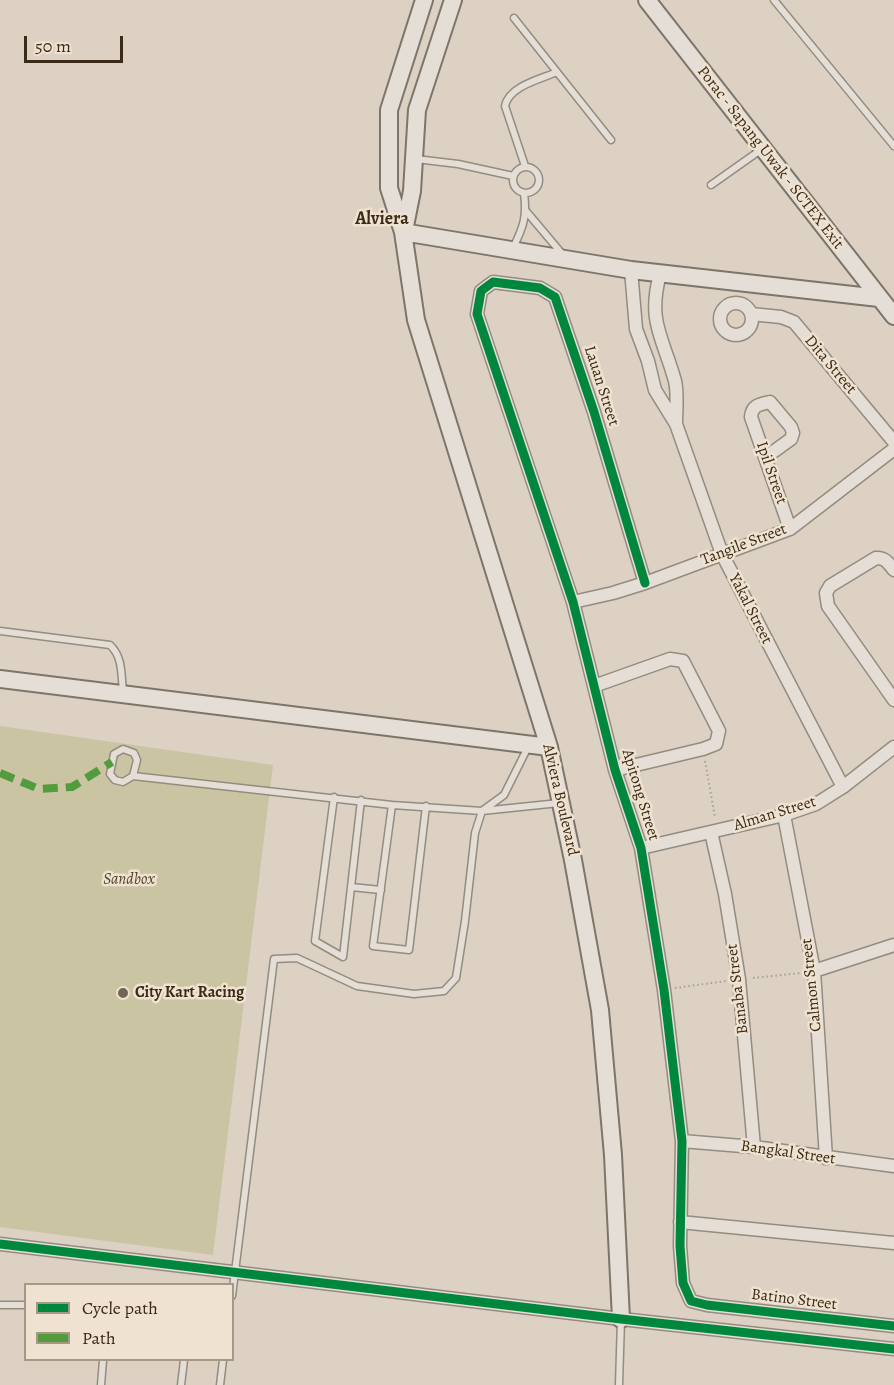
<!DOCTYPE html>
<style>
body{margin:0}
#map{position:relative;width:894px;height:1385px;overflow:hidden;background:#dcd1c2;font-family:Alegreya,serif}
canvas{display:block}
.legend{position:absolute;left:24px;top:1283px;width:210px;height:78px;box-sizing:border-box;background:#efe2d0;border:2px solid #a79886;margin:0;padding:8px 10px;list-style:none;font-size:18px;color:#3a2a17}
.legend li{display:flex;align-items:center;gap:12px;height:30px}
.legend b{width:30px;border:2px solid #a79886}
.scale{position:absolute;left:24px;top:36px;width:99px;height:27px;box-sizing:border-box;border:3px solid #3a2a17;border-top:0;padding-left:8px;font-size:18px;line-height:21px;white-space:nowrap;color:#3a2a17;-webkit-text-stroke:4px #efe2d0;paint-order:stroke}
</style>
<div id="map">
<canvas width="894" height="1385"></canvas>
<ul class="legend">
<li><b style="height:8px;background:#00873e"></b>Cycle path</li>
<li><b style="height:8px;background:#529c3d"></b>Path</li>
</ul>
<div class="scale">50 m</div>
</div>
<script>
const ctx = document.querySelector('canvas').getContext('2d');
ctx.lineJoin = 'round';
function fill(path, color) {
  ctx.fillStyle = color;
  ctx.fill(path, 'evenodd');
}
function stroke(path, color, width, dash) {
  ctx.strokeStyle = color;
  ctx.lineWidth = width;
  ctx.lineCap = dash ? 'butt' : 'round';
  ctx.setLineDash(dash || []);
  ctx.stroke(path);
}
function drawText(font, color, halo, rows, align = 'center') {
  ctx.font = font + ' Alegreya,serif';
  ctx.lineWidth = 5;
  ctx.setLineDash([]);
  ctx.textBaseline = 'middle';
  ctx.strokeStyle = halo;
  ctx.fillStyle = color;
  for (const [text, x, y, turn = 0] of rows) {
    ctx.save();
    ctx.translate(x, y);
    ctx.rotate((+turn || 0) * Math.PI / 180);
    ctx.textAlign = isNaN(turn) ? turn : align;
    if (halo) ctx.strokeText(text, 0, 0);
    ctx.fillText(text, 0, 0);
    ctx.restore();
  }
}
const green = new Path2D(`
 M0,726L273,765L213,1255L0,1227Z`);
const path = new Path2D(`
 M705,761L715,817
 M753,978L801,973
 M675,988L726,981`);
const lane = new Path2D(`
 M774,0L894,146
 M514,18L611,140
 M416,159L458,164L513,176
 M525,166L505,106C509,86 541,79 557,72
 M513 180a13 13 0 1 1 26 0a13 13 0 1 1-26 0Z
 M711,185L762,149
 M526,211L563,255
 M513,248C524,226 527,216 524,193
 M0,631L110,645C123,657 121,675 123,691
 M123,749L134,753L137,760L133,776L123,782L115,780L110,774L114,754Z
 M133,776L392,805L482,811L559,803
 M334,797L315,941L343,957L361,800
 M392,805L373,946L409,950L426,806
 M351,887L381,890
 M232,1296L274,959L297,958L357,986L414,994L444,991L456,978L465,921L475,833L482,811L504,795L528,747
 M0,1305H26
 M101,1385L103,1360
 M181,1385L184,1360
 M220,1385L223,1360
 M619,1385L621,1319`);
const street = new Path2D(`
 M631,270L636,329L648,361L655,390L676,424L722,554L843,787
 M660,274C647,322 663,337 675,381C678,394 676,410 676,423
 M720 319a16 16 0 1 1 32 0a16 16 0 1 1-32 0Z
 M751,314L781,317L794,322L894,442
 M766,457L791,439L793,433L791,427L770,402C760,404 752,405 751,417L790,529
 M894,570C889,564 885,557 876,558L830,586L826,593L828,606L894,700
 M645,583L594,412L555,297L540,288L493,282L481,291L477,314L573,602L615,770L641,848L664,990L682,1141L680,1246L683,1283L691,1301L707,1305L894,1326
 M573,602L613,593L645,583L790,529L894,449
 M594,686L670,659L683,661L719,731L716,744L703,749L615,770
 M784,815L814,971L826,1158
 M711,832L725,894L739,979L754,1147
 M641,848L784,815L816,804L843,787L894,747
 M814,971L894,945
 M682,1141L754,1147L894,1166
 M680,1222L894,1243
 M0,1244L621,1319L894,1349`);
const secondary = new Path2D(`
 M424,0L389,110V188L403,232L416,320L549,747L573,860L600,1010L613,1155L621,1319
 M647,0L894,316
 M404,231L412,191L417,110L453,0
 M403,232L631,270L879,298
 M0,679L549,747`);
const quiet = new Path2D(`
 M0,773L39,789L72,787L112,762`);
const cycleway = new Path2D(`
 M645,583L594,412L555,297L540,288L493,282L481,291L477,314L573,602L615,770L641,848L664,990L682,1141L680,1246L683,1283L691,1301L707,1305L894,1326
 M0,1244L621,1319L894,1349`);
const markers = [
 [123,993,6,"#736453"]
];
const streetNames = [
 ["Porac - Sapang Uwak - SCTEX Exit",770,158,52],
 ["Dita Street",830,365,50],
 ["Lauan Street",601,386,72],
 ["Ipil Street",771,473,71],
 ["Tangile Street",744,545,-21],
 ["Yakal Street",750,609,63],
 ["Apitong Street",640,795,73],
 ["Alviera Boulevard",560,800,77],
 ["Alman Street",775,814,-17],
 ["Calmon Street",812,985,-96],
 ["Banaba Street",738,989,-97],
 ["Bangkal Street",788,1153,8],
 ["Batino Street",794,1300,7]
];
const parkNames = [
 ["Sandbox",129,880]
];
const poiNames = [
 ["City Kart Racing",135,993]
];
const neighbourhoodNames = [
 ["Alviera",382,220]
];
fill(green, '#cbc4a3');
stroke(lane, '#948c81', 9);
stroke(street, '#948c81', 15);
stroke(secondary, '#7d756a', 20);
stroke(path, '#a6a098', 2, [1.5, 3]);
stroke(lane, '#e4ded6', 6);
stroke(street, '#e4ded6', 12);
stroke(secondary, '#e4ded6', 16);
stroke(quiet, '#529c3d', 8, [15, 8]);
stroke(cycleway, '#00873e', 9);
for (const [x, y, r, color] of markers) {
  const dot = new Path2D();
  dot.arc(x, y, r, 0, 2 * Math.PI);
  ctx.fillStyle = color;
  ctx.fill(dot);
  stroke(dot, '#efe2d0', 2);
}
drawText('16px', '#3a2a17', '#efe2d0', streetNames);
drawText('italic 16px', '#54472e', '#efe2d0', parkNames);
drawText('bold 16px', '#3a2a17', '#efe2d0', poiNames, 'left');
drawText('bold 18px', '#3a2a17', '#efe2d0', neighbourhoodNames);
</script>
